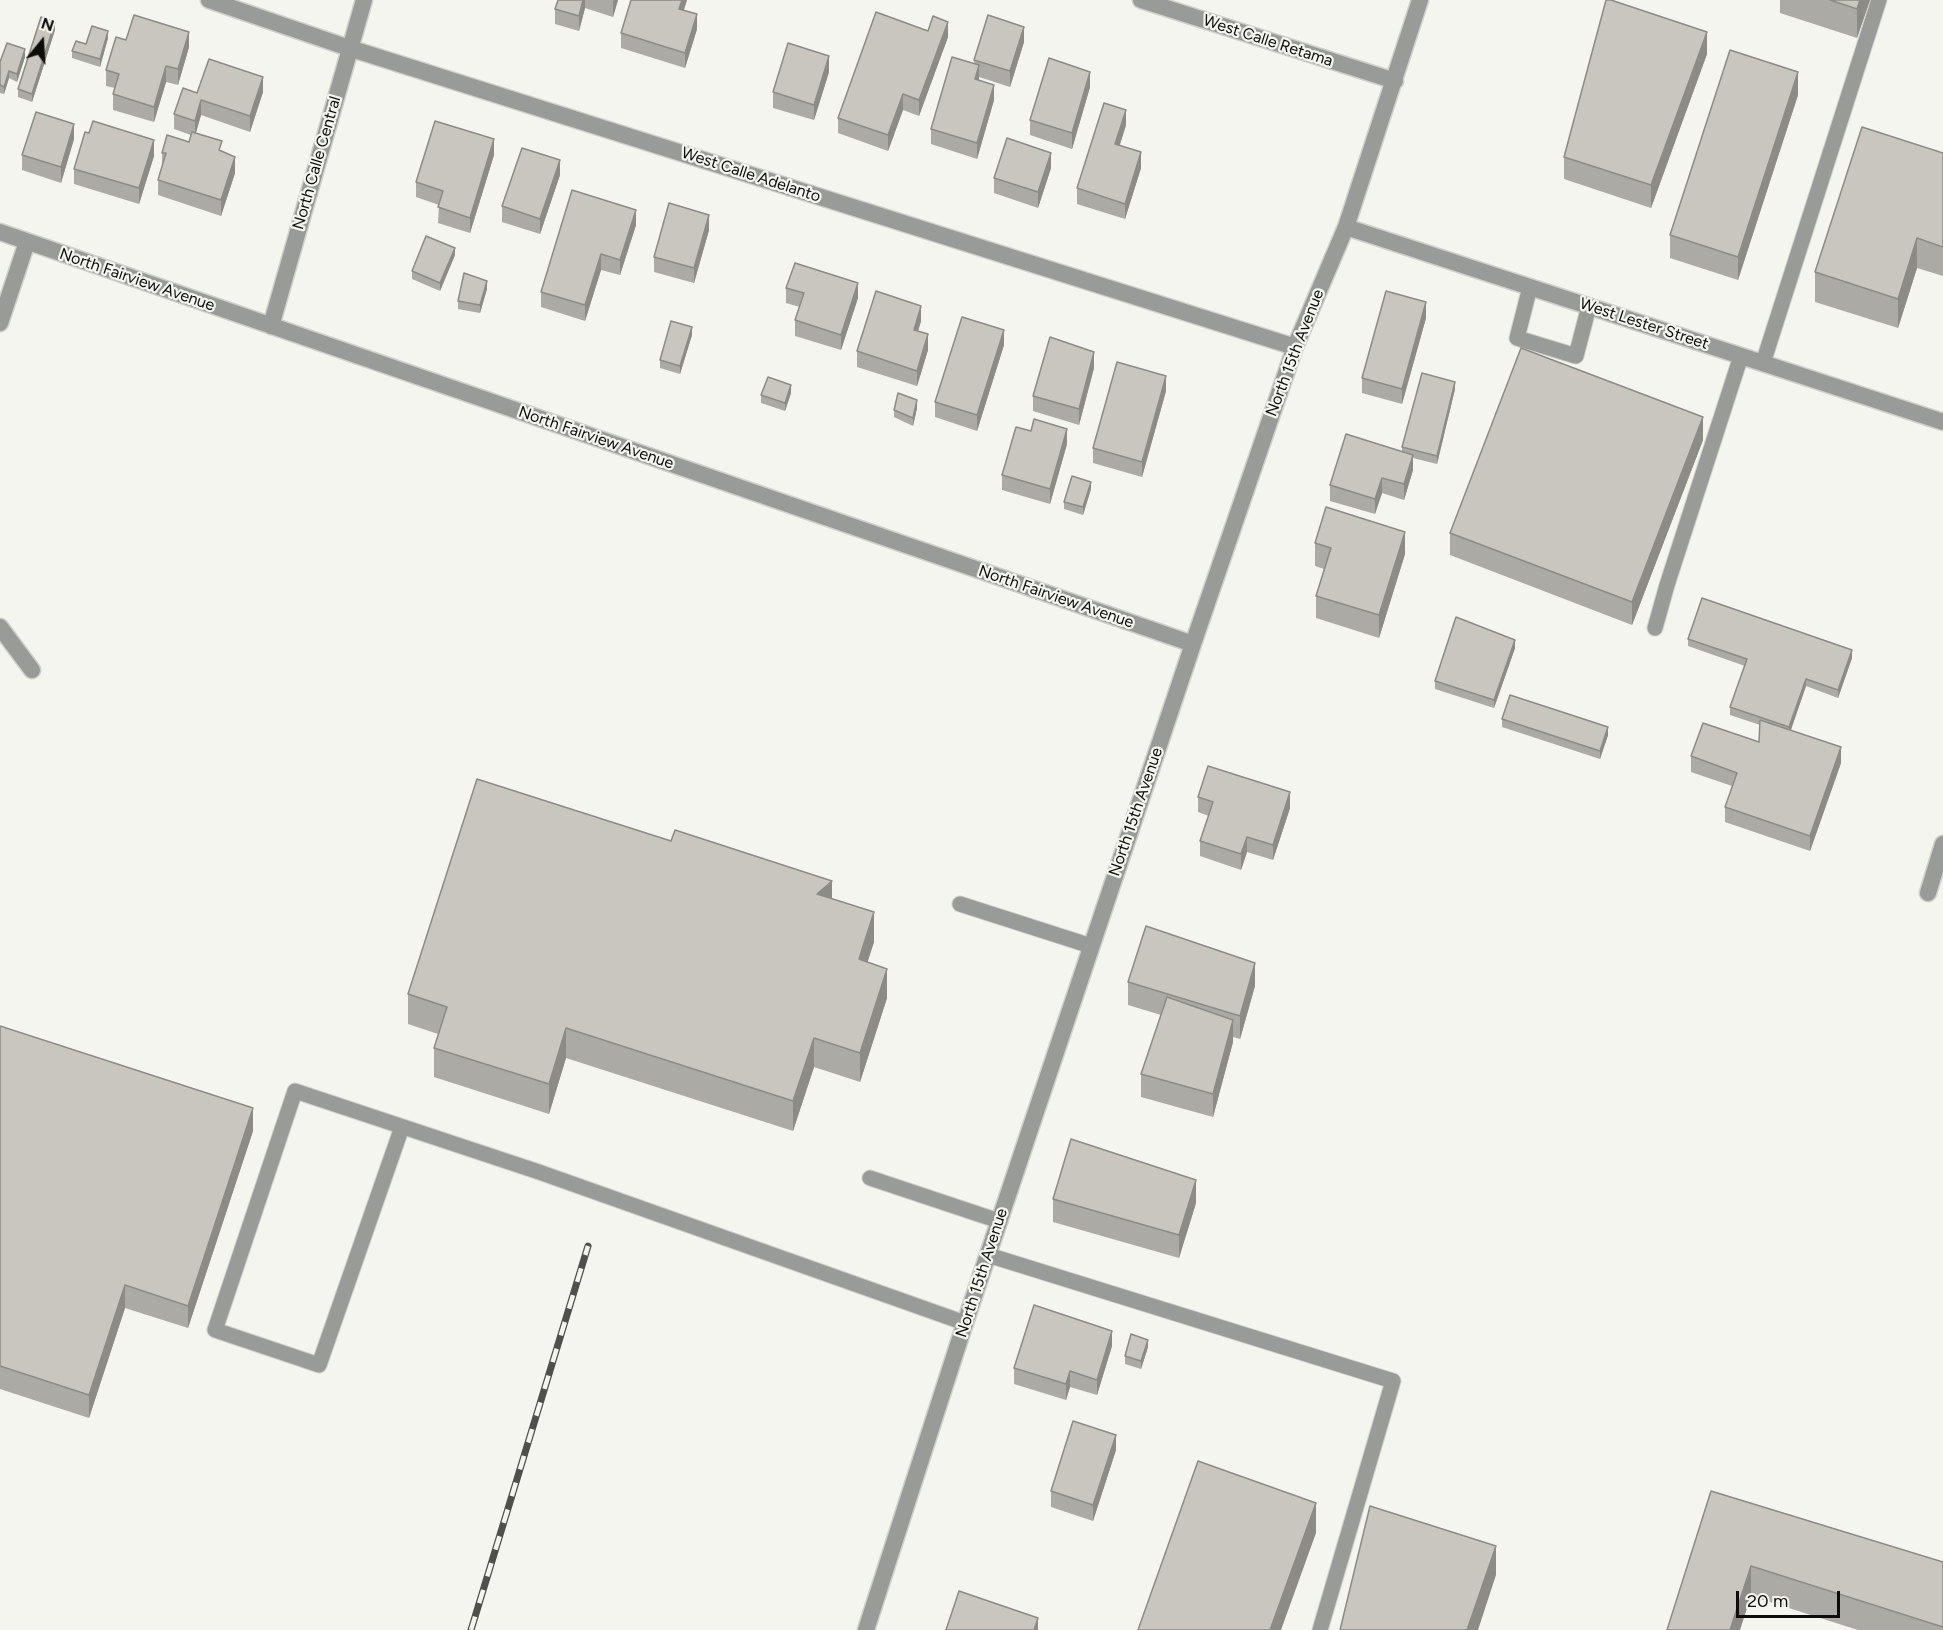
<!DOCTYPE html>
<style>
body{margin:0}
#map{position:relative;width:1943px;height:1630px;overflow:hidden;background:#f4f5ee;font-family:Figtree,sans-serif}
canvas{display:block}
.north{position:absolute;left:12px;top:12px;width:60px;height:60px;-webkit-text-stroke:4px #f4f5ee;paint-order:stroke;rotate:18deg;font-size:16px;font-weight:700;line-height:24px;text-align:center;color:#0d0e0b}
.north::after{content:'';display:block;margin:auto;width:21px;height:27px;background:#0d0e0b;clip-path:polygon(50% 0,100% 100%,50% 72%,0 100%)}
.scale{position:absolute;left:1736px;top:1591px;width:104px;height:27px;box-sizing:border-box;border:3px solid #0d0e0b;border-top:0;padding-left:8px;font-size:18px;line-height:21px;white-space:nowrap;color:#0d0e0b;-webkit-text-stroke:4px #f4f5ee;paint-order:stroke}
</style>
<div id="map">
<canvas width="1943" height="1630"></canvas>
<div class="north">N</div>
<div class="scale">20 m</div>
</div>
<script>
const ctx = document.querySelector('canvas').getContext('2d');
ctx.lineJoin = 'round';
function stroke(path, color, width, dash) {
  ctx.strokeStyle = color;
  ctx.lineWidth = width;
  ctx.lineCap = dash ? 'butt' : 'round';
  ctx.setLineDash(dash || []);
  ctx.stroke(path);
}
function fill(path, color) {
  ctx.fillStyle = color;
  ctx.fill(path, 'evenodd');
}
function drawText(font, color, halo, rows, align = 'center') {
  ctx.font = font + ' Figtree,sans-serif';
  ctx.lineWidth = 4.5;
  ctx.setLineDash([]);
  ctx.textBaseline = 'middle';
  ctx.strokeStyle = halo;
  ctx.fillStyle = color;
  for (const [text, x, y, turn = 0] of rows) {
    ctx.save();
    ctx.translate(x, y);
    ctx.rotate((+turn || 0) * Math.PI / 180);
    ctx.textAlign = isNaN(turn) ? turn : align;
    if (halo) ctx.strokeText(text, 0, 0);
    ctx.fillText(text, 0, 0);
    ctx.restore();
  }
}
const service = new Path2D(`
 M1530,287L1517,338L1576,356L1589,306
 M1763,363L1879,0
 M1655,628L1667,585L1741,356
 M960,904L1091,946
 M402,1127L319,1365L215,1330L295,1091L539,1172L965,1323
 M870,1178L999,1221
 M988,1255L1393,1381L1320,1630`);
const minor = new Path2D(`
 M209,0L349,48L1295,347
 M1141,0L1395,81
 M1346,227L1943,422
 M0,232L1193,644
 M0,323L27,242
 M271,326L364,0
 M0,627L32,670
 M1928,893L1943,844
 M866,1630L965,1323L1193,644L1295,347L1346,227L1420,0`);
const rail = new Path2D(`
 M471,1630L588,1246`);
const wall = new Path2D(`
 M558,0H618L613,17L585,8L579,31L555,24V9Z
 M687,0L684,10L697,29L685,68L621,48V33Z
 M1780,0H1870L1857,38L1780,13Z
 M55,30L32,102L18,97V89Z
 M948,37L919,116L903,110L888,151L838,133V118Z
 M108,38L100,67L72,58V51L86,44Z
 M1024,42L1010,87L979,77V80L994,100L977,159L931,144V129L974,64V60Z
 M189,47L178,85L166,82L154,122L113,110V94L115,88L106,86V70Z
 M1707,54L1651,208L1564,179V157Z
 M25,57L17,82L9,78L4,94L0,93V62Z
 M829,72L814,120L773,108V92Z
 M1090,87L1072,149L1030,135V120Z
 M263,92L250,132L201,115L196,133L222,151L235,173L221,216L158,195V180L162,168V153L189,142L191,135L174,129V114L197,93Z
 M1798,95L1738,280L1670,258V235Z
 M1126,125L1120,145L1141,168L1125,219L1077,204V188Z
 M74,139L61,183L22,170V155Z
 M1943,153V276L1917,268L1898,328L1815,302V272Z
 M494,155L470,233L438,223L439,205L416,197V182Z
 M154,156L139,204L74,184V169Z
 M1051,168L1038,208L994,193V178Z
 M560,175L540,234L502,222V206Z
 M636,225L620,275L601,270L585,321L541,307V292Z
 M709,230L694,283L654,272V257Z
 M455,255L440,291L412,279V271Z
 M786,288L858,298L841,350L795,336V320L800,307L786,303Z
 M487,289L480,313L458,309V301Z
 M1426,318L1402,404L1362,393V378Z
 M921,321L918,331L928,350L917,386L857,367V351Z
 M692,335L680,374L660,368V360Z
 M1004,345L977,431L935,417V402Z
 M1094,368L1079,425L1033,411V396Z
 M1455,389L1437,464L1413,458V470L1404,500L1382,493L1375,514L1330,501V485L1402,452V447Z
 M1166,391L1142,477L1093,463V448Z
 M791,393L785,411L761,403V395Z
 M917,408L913,426L894,417V410Z
 M1703,440L1632,625L1450,555V533Z
 M1067,444L1050,504L1002,490V475Z
 M1091,489L1083,515L1064,509V502Z
 M1315,543L1405,554L1379,638L1316,618V596L1324,569L1315,566Z
 M1688,639L1852,658L1838,698L1806,686L1791,730L1841,763L1810,851L1725,822V807L1732,786L1691,772V756L1759,742L1760,725L1730,715V707L1745,666L1688,646Z
 M1515,648L1494,708L1435,689V681Z
 M1502,719L1608,735L1600,759L1502,727Z
 M1198,797L1290,808L1273,860L1247,852L1241,870L1200,856V841L1209,816L1198,812Z
 M832,899L874,942L867,962L887,998L860,1082L814,1067L793,1131L566,1058L549,1114L434,1077V1048L438,1034L408,1024V994Z
 M1128,982L1255,986L1240,1039L1233,1037V1042L1213,1117L1141,1097V1074L1161,1015L1128,1005Z
 M0,1026L253,1131L188,1328L125,1308L89,1418L0,1389Z
 M1053,1199L1196,1203L1179,1258L1053,1222Z
 M1112,1346L1097,1395L1070,1387L1066,1400L1014,1384V1368Z
 M1148,1347L1141,1369L1125,1364V1356Z
 M1116,1450L1093,1521L1051,1507V1491Z
 M1711,1491L1943,1562V1630H1858L1751,1596Z`);
const shadedWall = new Path2D(`
 M583,0H585V8L579,31V16Z
 M614,0H618L613,17V1Z
 M682,0H687L679,24V9Z
 M1860,0H1870L1857,38V9Z
 M697,14V29L685,68V53Z
 M55,22V30L32,102V94Z
 M948,22V37L919,116V100Z
 M1024,27V42L1010,87V71Z
 M108,31V38L100,67V59Z
 M189,32V47L178,85V69Z
 M1707,32V54L1651,208V185Z
 M25,49V57L17,82V74Z
 M829,56V72L814,120V105Z
 M979,65V81L975,79Z
 M166,66V82L154,122V107Z
 M9,71V78L4,94V87Z
 M1090,72V87L1072,149V133Z
 M1798,72V95L1738,280V257Z
 M263,77V92L250,132V116Z
 M994,85V100L977,159V143Z
 M903,94V110L888,151V135Z
 M201,100V115L195,136V121Z
 M1126,110V125L1115,159V144Z
 M74,124V139L61,183V167Z
 M494,139V155L470,233V218Z
 M154,140V156L139,204V188Z
 M1141,152V168L1125,219V204Z
 M1051,153V168L1038,208V192Z
 M235,157V173L221,216V200Z
 M560,160V175L540,234V219Z
 M636,210V225L620,275V260Z
 M709,215V230L694,283V268Z
 M1917,238V268L1898,328V299Z
 M455,248V255L440,291V283Z
 M601,254V270L585,321V305Z
 M487,281V289L480,313V305Z
 M858,283V298L841,350V335Z
 M1426,302V318L1402,404V389Z
 M921,306V321L914,345V330Z
 M692,327V335L680,374V366Z
 M1004,330V345L977,431V415Z
 M928,334V350L917,386V371Z
 M1094,352V368L1079,425V409Z
 M1166,376V391L1142,477V462Z
 M1455,382V389L1437,464V456Z
 M791,385V393L785,411V403Z
 M917,400V408L913,426V418Z
 M1703,417V440L1632,625V602Z
 M1067,429V444L1050,504V489Z
 M1413,455V470L1404,500V484Z
 M1382,478V493L1375,514V499Z
 M1091,482V489L1083,515V507Z
 M1405,532V554L1379,638V615Z
 M1515,640V648L1494,708V700Z
 M1852,650V658L1838,698V690Z
 M1806,679V686L1789,735V727Z
 M1608,727V735L1600,759V751Z
 M1841,747V763L1810,851V836Z
 M1290,792V808L1273,860V845Z
 M1247,837V852L1241,870V854Z
 M832,881V911L817,894Z
 M874,912V942L859,989V959Z
 M1255,963V986L1240,1039V1016Z
 M887,969V998L860,1082V1053Z
 M1233,1020V1042L1213,1117V1094Z
 M566,1028V1058L549,1114V1084Z
 M814,1038V1067L793,1131V1101Z
 M253,1108V1131L188,1328V1306Z
 M1196,1180V1203L1179,1258V1235Z
 M125,1285V1308L89,1418V1395Z
 M1112,1331V1346L1097,1395V1380Z
 M1148,1340V1347L1141,1369V1361Z
 M1070,1371V1387L1066,1400V1384Z
 M1116,1435V1450L1093,1521V1505Z
 M1316,1503V1533L1281,1630H1270Z
 M1496,1546V1575L1478,1630H1467Z
 M1751,1566V1596L1740,1630H1730Z
 M1038,1618V1630H1034Z`);
const building = new Path2D(`
 M558,0H583L579,16L555,9Z
 M631,0H682L679,9L697,14L685,53L621,33Z
 M1606,0H1611L1707,32L1651,185L1564,157Z
 M1830,0H1860L1857,9Z
 M876,12L928,31L933,16L948,22L919,100L903,94L888,135L838,118Z
 M134,15L189,32L178,69L166,66L154,107L113,94L119,74L106,70L116,37L126,40Z
 M988,15L1024,27L1010,71L974,60Z
 M41,17L55,22L32,94L18,89Z
 M92,26L108,31L100,59L72,51L76,41L86,44Z
 M7,43L25,49L17,74L9,71L4,87L0,85V62Z
 M788,43L829,56L814,105L773,92Z
 M1730,50L1798,72L1738,257L1670,235Z
 M952,57L979,65L975,79L994,85L977,143L931,129Z
 M1049,58L1090,72L1072,133L1030,120Z
 M209,59L263,77L250,116L201,100L195,121L174,114L183,88L197,93Z
 M1104,103L1126,110L1115,144L1141,152L1125,204L1077,188Z
 M36,112L74,124L61,167L22,155Z
 M93,121L154,140L139,188L74,169L85,132L89,133Z
 M435,121L494,139L470,218L438,207L443,191L416,182Z
 M1862,127L1943,153V247L1917,238L1898,299L1815,272Z
 M192,132L222,141L219,150L235,157L221,200L158,180L166,153H162L167,135L189,142Z
 M1007,138L1051,153L1038,192L994,178Z
 M522,148L560,160L540,219L502,206Z
 M572,190L636,210L620,260L601,254L585,305L541,292Z
 M669,203L709,215L694,268L654,257Z
 M426,236L455,248L440,283L412,271Z
 M795,263L858,283L841,335L795,320L804,293L786,288Z
 M464,273L487,281L480,305L458,301Z
 M876,291L921,306L914,330L928,334L917,371L857,351Z
 M1386,291L1426,302L1402,389L1362,378Z
 M962,317L1004,330L977,415L935,402Z
 M671,321L692,327L680,366L660,360Z
 M1050,337L1094,352L1079,409L1033,396Z
 M1521,348L1703,417L1632,602L1450,533Z
 M1117,362L1166,376L1142,462L1093,448Z
 M1422,373L1455,382L1437,456L1402,447Z
 M768,377L791,385L785,403L761,395Z
 M898,393L917,400L913,418L894,410Z
 M1034,419L1067,429L1050,489L1002,475L1016,427L1031,431Z
 M1346,434L1413,455L1404,484L1382,478L1375,499L1330,485Z
 M1072,476L1091,482L1083,507L1064,502Z
 M1326,507L1405,532L1379,615L1316,596L1331,548L1315,543Z
 M1702,598L1852,650L1838,690L1806,679L1789,727L1730,707L1747,659L1688,639Z
 M1456,617L1515,640L1494,700L1435,681Z
 M1510,695L1608,727L1600,751L1502,719Z
 M1760,720L1841,747L1810,836L1725,807L1737,773L1691,756L1703,723L1759,742Z
 M1208,766L1290,792L1273,845L1247,837L1241,854L1200,841L1213,802L1198,797Z
 M477,779L671,841L675,830L832,881L817,894L874,912L859,959L887,969L860,1053L814,1038L793,1101L566,1028L549,1084L434,1048L447,1007L408,994Z
 M1146,926L1255,963L1240,1016L1128,982Z
 M1167,997L1233,1020L1213,1094L1141,1074Z
 M0,1026L253,1108L188,1306L125,1285L89,1395L0,1366Z
 M1071,1139L1196,1180L1179,1235L1053,1199Z
 M1034,1305L1112,1331L1097,1380L1070,1371L1066,1384L1014,1368Z
 M1131,1334L1148,1340L1141,1361L1125,1356Z
 M1073,1421L1116,1435L1093,1505L1051,1491Z
 M1198,1461L1316,1503L1270,1630H1138Z
 M1711,1491L1943,1562V1627L1751,1566L1730,1630H1667Z
 M1370,1506L1496,1546L1467,1630H1340Z
 M959,1591L1038,1618L1034,1630H946Z`);
const streetNames = [
 ["West Calle Retama",1268,41,18],
 ["North Calle Central",317,163,-74],
 ["West Calle Adelanto",751,175,18],
 ["North Fairview Avenue",137,280,19],
 ["West Lester Street",1644,324,18],
 ["North 15th Avenue",1295,353,-69],
 ["North Fairview Avenue",596,438,19],
 ["North Fairview Avenue",1056,597,19],
 ["North 15th Avenue",1136,812,-71],
 ["North 15th Avenue",982,1273,-72]
];
stroke(service, '#cfd0ca', 17);
stroke(minor, '#cfd0ca', 19);
stroke(service, '#999b99', 15);
stroke(minor, '#999b99', 16);
stroke(rail, '#4f504c', 7);
stroke(rail, '#f4f5ee', 4.5, [14]);
fill(wall, '#acaaa4');
fill(shadedWall, '#8c8b86');
fill(building, '#c8c6bf');
stroke(building, '#8c8b86', 1.5);
drawText('16px', '#0d0e0b', '#f4f5ee', streetNames);
</script>
